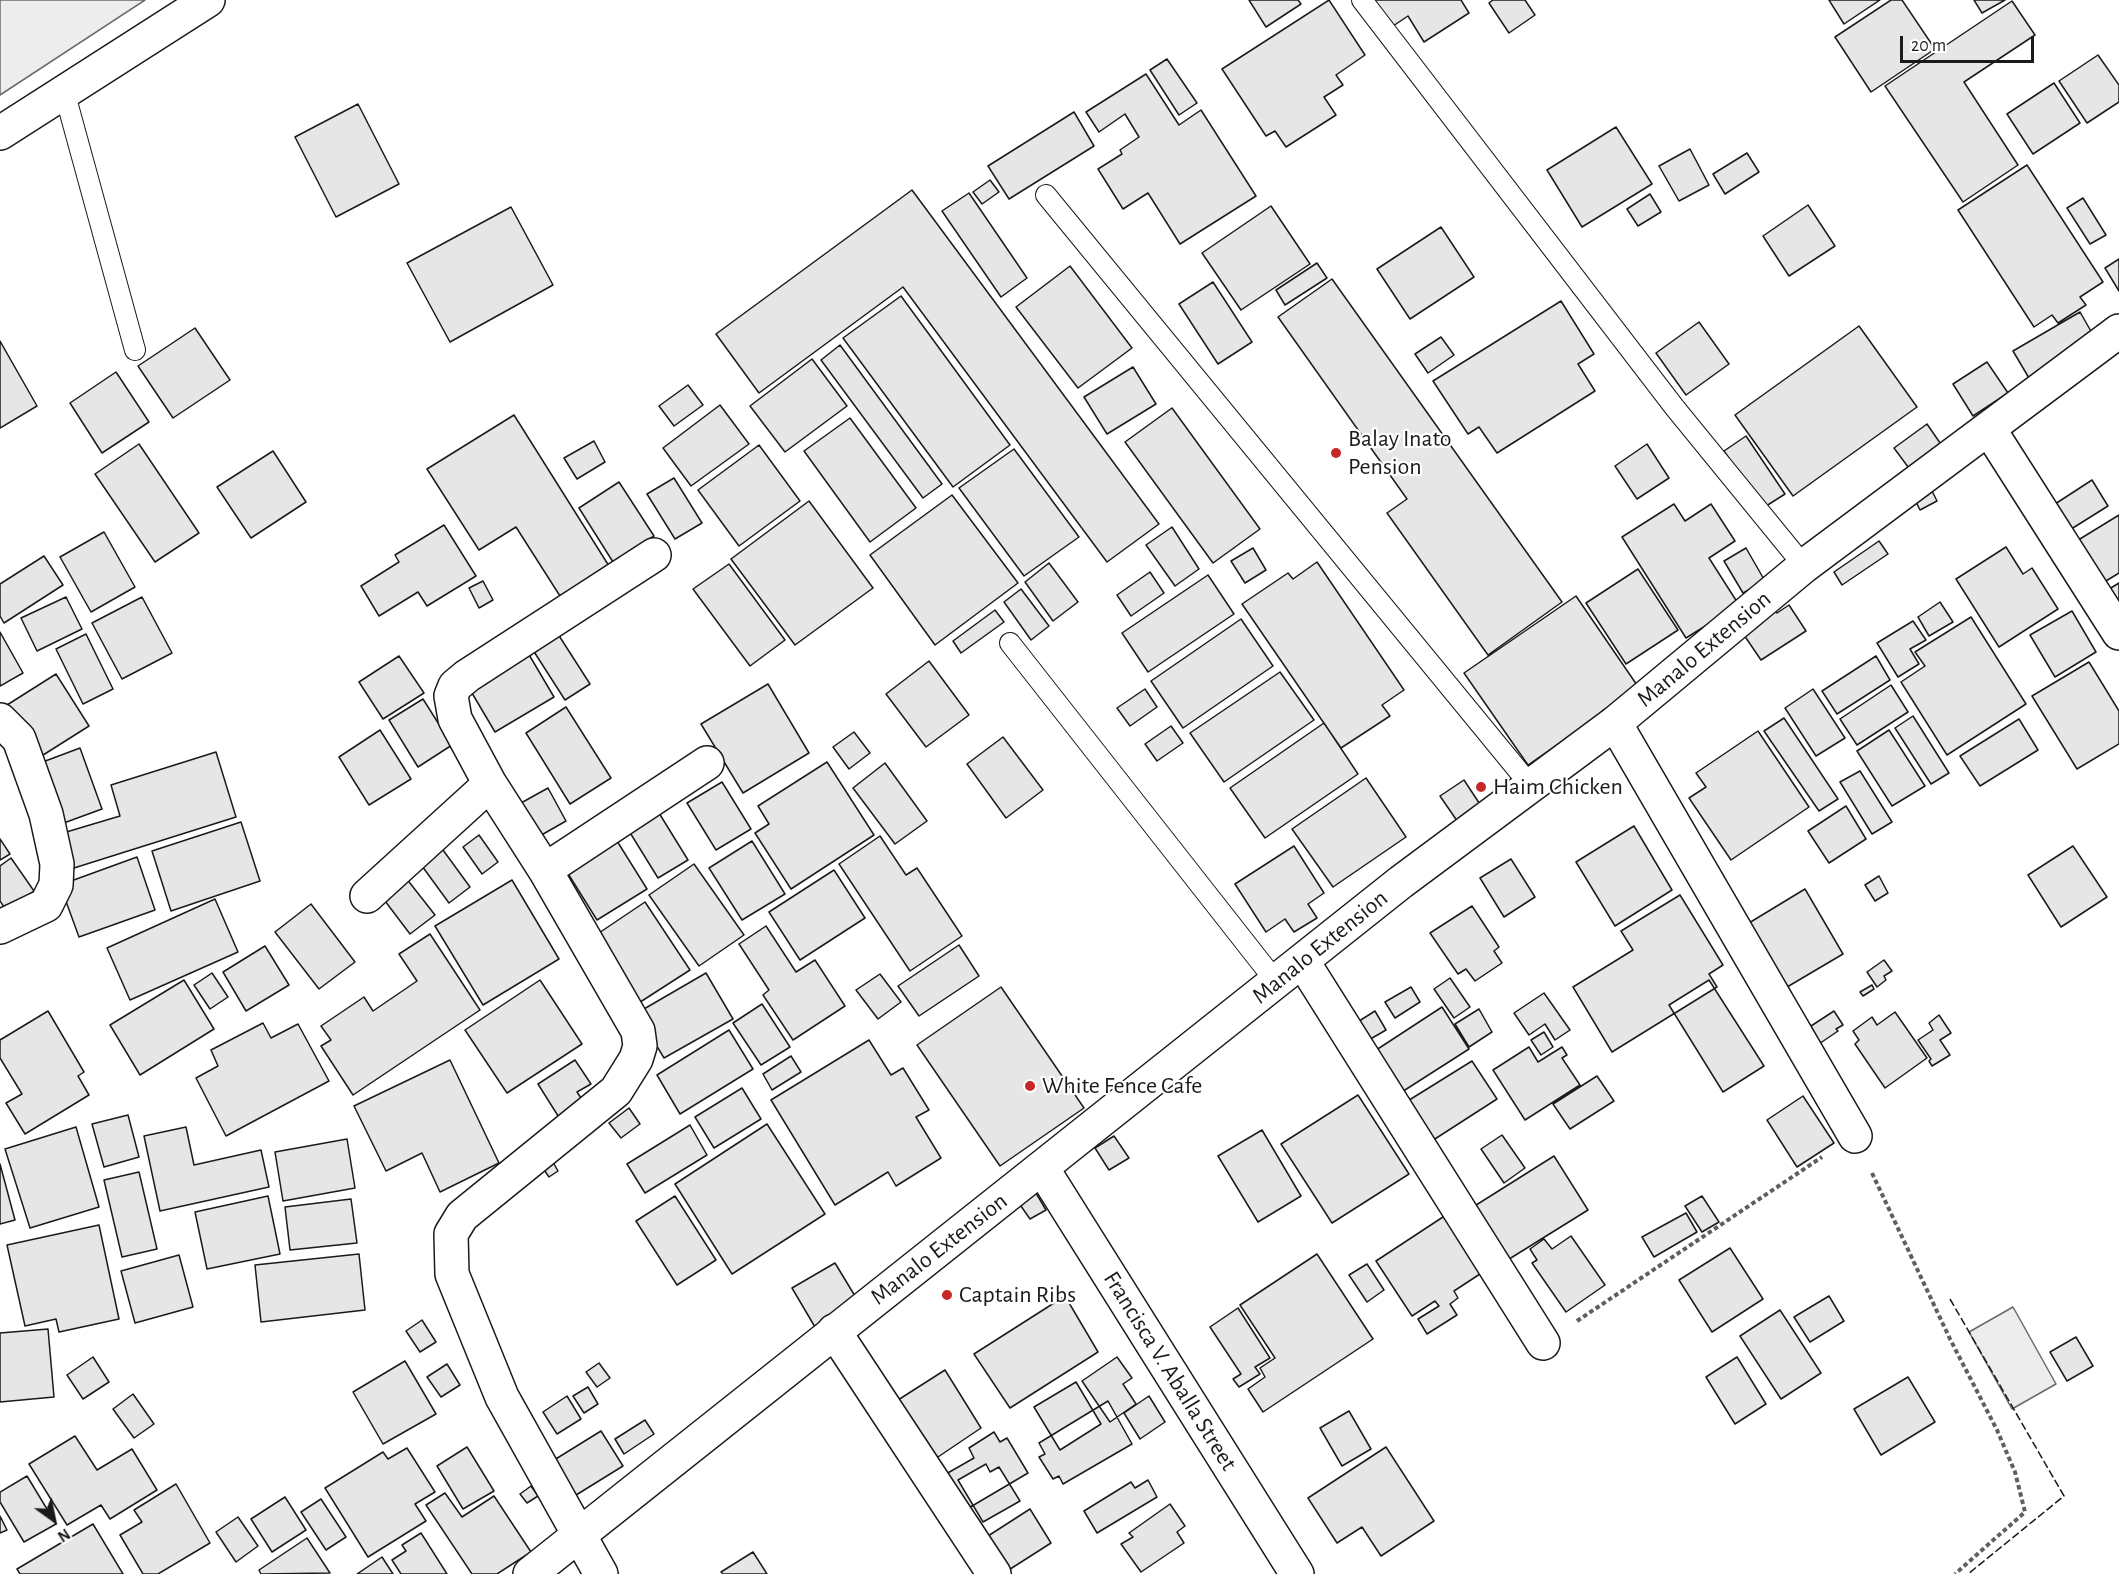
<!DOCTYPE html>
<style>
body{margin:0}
#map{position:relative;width:2119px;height:1574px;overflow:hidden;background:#fff;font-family:"Alegreya Sans",sans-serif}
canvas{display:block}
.north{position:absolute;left:24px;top:1490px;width:60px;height:60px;-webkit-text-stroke:4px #fff;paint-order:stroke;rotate:147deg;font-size:16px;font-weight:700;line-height:24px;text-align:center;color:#1a1a1a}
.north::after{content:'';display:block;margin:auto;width:21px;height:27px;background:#1a1a1a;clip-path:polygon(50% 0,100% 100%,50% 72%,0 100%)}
.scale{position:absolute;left:1900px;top:36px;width:134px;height:27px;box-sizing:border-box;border:3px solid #1a1a1a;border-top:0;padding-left:8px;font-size:18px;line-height:21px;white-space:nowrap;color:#1a1a1a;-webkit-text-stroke:4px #fff;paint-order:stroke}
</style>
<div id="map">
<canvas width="2119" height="1574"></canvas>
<div class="north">N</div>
<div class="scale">20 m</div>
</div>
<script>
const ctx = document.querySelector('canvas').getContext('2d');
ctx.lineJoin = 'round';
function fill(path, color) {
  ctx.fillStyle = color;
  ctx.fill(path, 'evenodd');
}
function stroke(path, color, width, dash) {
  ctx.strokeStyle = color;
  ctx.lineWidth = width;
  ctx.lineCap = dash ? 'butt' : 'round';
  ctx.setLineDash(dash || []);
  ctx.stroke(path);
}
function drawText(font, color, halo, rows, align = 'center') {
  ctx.font = font + ' "Alegreya Sans",sans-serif';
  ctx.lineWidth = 4.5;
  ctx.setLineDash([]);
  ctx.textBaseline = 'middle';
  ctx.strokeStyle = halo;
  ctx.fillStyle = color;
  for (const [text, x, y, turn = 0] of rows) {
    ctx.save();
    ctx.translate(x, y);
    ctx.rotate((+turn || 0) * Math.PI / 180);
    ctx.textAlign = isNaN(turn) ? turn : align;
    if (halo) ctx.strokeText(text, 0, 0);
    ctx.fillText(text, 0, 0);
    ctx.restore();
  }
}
const built = new Path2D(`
 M0,0H145L0,95Z
 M2013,1307L2056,1384L2012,1409L1969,1332Z`);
const building = new Path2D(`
 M1249,0H1298L1301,4L1266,27Z
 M1329,0L1365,55L1336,75L1343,85L1324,97L1336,115L1286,147L1275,131L1266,136L1222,69Z
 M1372,0H1461L1469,13L1424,42L1408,16L1390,28Z
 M1493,0H1525L1535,15L1509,33L1489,3Z
 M1829,0H1880L1844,24Z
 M1891,0H1902L1935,49L1871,92L1835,37Z
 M1974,0H2005L1982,13Z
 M2012,1L2035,35L1964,82L2018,165L1963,202L1885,86Z
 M2098,55L2119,85V102L2087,123L2059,81Z
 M1167,59L1197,103L1179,115L1150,70Z
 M1146,74L1179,125L1201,110L1256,196L1180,244L1148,193L1123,209L1098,169L1122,154L1120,150L1139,137L1125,114L1099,132L1086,112Z
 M2054,83L2080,123L2033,154L2007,114Z
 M358,104L399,184L336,217L295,137Z
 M1074,112L1094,146L1009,199L988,166Z
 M1616,127L1652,184L1582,227L1547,170Z
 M1690,149L1709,185L1679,201L1659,166Z
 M1747,153L1759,172L1725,194L1713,174Z
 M2027,165L2103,282L2080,297L2086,305L2058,323L2052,315L2034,327L1958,210Z
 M990,180L999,192L982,204L973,192Z
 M912,190L1159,524L1107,562L903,287L759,393L716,334Z
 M969,193L1027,278L1001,297L942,211Z
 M1650,194L1661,212L1638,226L1627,209Z
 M2083,198L2106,235L2090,244L2067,208Z
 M1808,205L1835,246L1789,276L1763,236Z
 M1271,206L1310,264L1241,310L1202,253Z
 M511,207L553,285L450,342L407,263Z
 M1441,227L1474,277L1410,319L1377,269Z
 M2119,259V291L2105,268Z
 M1317,263L1327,278L1285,305L1276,290Z
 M1070,266L1132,348L1078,388L1016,307Z
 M1332,279L1562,602L1488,655L1387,513L1407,499L1278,317Z
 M1213,282L1252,342L1218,364L1179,304Z
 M901,296L1010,445L953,487L843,338Z
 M1561,301L1594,354L1578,364L1595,391L1497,453L1479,427L1468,434L1433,381Z
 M2080,312L2096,340L2029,378L2013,351Z
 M1699,322L1729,364L1686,395L1656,353Z
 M1859,326L1917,407L1793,496L1735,415Z
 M195,328L230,380L173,418L138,366Z
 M1441,337L1454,355L1428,373L1415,354Z
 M0,341L37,406L0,428Z
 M840,345L942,484L923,498L821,360Z
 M812,359L847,406L785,452L750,406Z
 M1987,362L2008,393L1973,416L1953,384Z
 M1133,367L1156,404L1107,434L1084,397Z
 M116,372L149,422L102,453L70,403Z
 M688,385L703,405L674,426L659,406Z
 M720,405L749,444L691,486L663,448Z
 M1172,408L1260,529L1213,563L1125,442Z
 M514,415L609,566L560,596L516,527L479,550L427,469Z
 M850,418L916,508L870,542L804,451Z
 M1927,424L1949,456L1917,479L1894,448Z
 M1746,436L1785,494L1763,508L1724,451Z
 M594,441L605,462L577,479L564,458Z
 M139,444L199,533L155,562L95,474Z
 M1647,444L1669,478L1637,499L1615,466Z
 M759,445L800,501L739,546L698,490Z
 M1014,449L1079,537L1024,576L959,488Z
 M273,451L306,502L251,538L217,487Z
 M674,478L702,523L675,539L647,494Z
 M2092,480L2108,506L2068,531L2052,506Z
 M619,482L654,536L613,562L579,508Z
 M1931,489L1937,501L1920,510L1914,498Z
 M952,495L1018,583L935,645L870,555Z
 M809,501L873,588L795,645L731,559Z
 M1674,504L1685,521L1711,504L1735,541L1709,558L1739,605L1686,638L1622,537Z
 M2119,515V573L2101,584L2075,542Z
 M444,525L476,576L427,606L418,592L379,616L361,586L399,562L395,555Z
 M1172,527L1199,569L1175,586L1146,545Z
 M104,532L135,587L91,612L60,557Z
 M1879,541L1888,554L1842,585L1834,572Z
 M2006,547L2023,574L2032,568L2058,609L1999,647L1956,579Z
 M1253,548L1266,570L1245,583L1231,561Z
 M1746,548L1765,581L1743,593L1724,561Z
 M44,556L63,585L4,623L0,616V584Z
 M1317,562L1404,690L1382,705L1390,716L1341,748L1242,604L1288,573L1293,579Z
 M1049,563L1078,602L1053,621L1025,582Z
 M729,564L785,640L750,666L693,589Z
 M1638,569L1678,630L1626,664L1586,603Z
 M1150,572L1164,593L1131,616L1117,595Z
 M1208,575L1234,614L1148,672L1122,633Z
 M483,581L493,600L479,608L469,588Z
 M2119,583V606L2106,591Z
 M1021,589L1049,626L1031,640L1004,602Z
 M1576,596L1639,688L1528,765L1464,673Z
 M66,597L82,629L37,651L21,618Z
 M142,597L172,653L122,679L92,623Z
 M1940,602L1953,622L1929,636L1918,617Z
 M1770,605L1777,613L1789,605L1806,631L1761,660L1744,635L1763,622L1757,614Z
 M995,610L1004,622L961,653L953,641Z
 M2072,611L2096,652L2055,677L2030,635Z
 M1971,617L2026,704L1947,755L1901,682L1925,666L1915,652Z
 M1241,619L1273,666L1183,728L1151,681Z
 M1913,621L1926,640L1910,649L1919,664L1898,677L1877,643Z
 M556,631L590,684L565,700L531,647Z
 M0,632L23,673L0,686Z
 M86,634L113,689L83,704L56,649Z
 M528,653L554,697L495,732L469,688Z
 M399,656L424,693L383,719L359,682Z
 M1876,656L1890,680L1837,714L1822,691Z
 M929,661L969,715L926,747L886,694Z
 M2089,662L2119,711V744L2077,769L2032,696Z
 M1280,672L1314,720L1224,782L1190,733Z
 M56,674L89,726L40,757L7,705Z
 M768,684L809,753L743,793L701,724Z
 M1891,685L1908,712L1857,745L1840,719Z
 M1145,689L1157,707L1130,726L1117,708Z
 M1813,689L1845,738L1816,756L1785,708Z
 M423,699L452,745L418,767L389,720Z
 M566,707L611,778L570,804L526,733Z
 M1913,716L1949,773L1931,784L1895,728Z
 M1784,718L1838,799L1819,811L1764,731Z
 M2019,719L2038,750L1980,786L1960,756Z
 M1324,723L1358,774L1265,838L1230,788Z
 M1171,726L1183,743L1157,761L1145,744Z
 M380,730L411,779L369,805L339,757Z
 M1889,730L1925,786L1892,806L1857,751Z
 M1758,731L1809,807L1731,860L1689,798L1706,787L1696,773Z
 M854,732L870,753L849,769L833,747Z
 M1003,737L1043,790L1006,818L967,764Z
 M80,748L102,809L61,824L40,763Z
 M216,752L236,817L74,868L63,833L120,816L111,785Z
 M827,762L874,835L791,889L755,833L769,824L758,806Z
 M885,763L927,821L895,844L853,788Z
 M1860,771L1892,822L1872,834L1840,782Z
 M1366,778L1406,837L1333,887L1292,829Z
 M1464,780L1485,812L1462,828L1440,796Z
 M722,782L751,829L716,850L687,803Z
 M548,788L566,821L531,841L512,808Z
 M1846,806L1866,839L1829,863L1808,831Z
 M659,813L688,860L658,878L629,831Z
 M241,822L260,881L171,911L152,851Z
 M1634,826L1672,890L1615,926L1576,862Z
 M479,835L498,862L482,874L463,847Z
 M880,836L906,875L917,868L962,936L910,971L839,864Z
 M0,839L10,854L0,860Z
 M617,841L647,889L597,920L567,872Z
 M752,841L785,894L742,920L709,868Z
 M1294,846L1324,893L1308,904L1317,918L1294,932L1285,919L1266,932L1235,884Z
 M2073,846L2107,897L2061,927L2028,875Z
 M443,850L470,887L449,903L422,866Z
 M137,857L155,910L79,937L60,885Z
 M11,858L34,891L6,910L0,901V866Z
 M1511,859L1535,897L1504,917L1480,878Z
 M694,864L744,935L699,966L649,895Z
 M834,870L865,918L800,960L769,912Z
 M1879,876L1888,893L1875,901L1865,885Z
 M406,878L435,915L410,934L382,897Z
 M512,880L559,959L483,1005L435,926Z
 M1805,889L1843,954L1782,990L1744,926Z
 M1680,895L1723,965L1709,974L1717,987L1612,1052L1573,987L1633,950L1621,931Z
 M215,899L238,952L130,1000L107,948Z
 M645,902L690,970L634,1006L590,939Z
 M311,904L355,962L319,989L275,932Z
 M1472,906L1499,947L1494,951L1502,963L1475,981L1466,969L1458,974L1430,933Z
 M766,926L796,972L815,960L845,1006L793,1040L763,995L769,990L739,944Z
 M430,934L480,1010L353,1095L321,1046L331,1040L321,1026L364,997L373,1011L417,981L399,954Z
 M959,945L979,976L919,1016L898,986Z
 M265,946L289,985L246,1011L223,972Z
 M1884,960L1892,971L1884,976L1886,980L1877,987L1867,972Z
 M212,973L228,997L210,1009L194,985Z
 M706,973L733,1019L664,1058L637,1013Z
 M880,974L901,1002L878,1019L856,990Z
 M1450,978L1470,1007L1454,1018L1434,989Z
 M184,980L214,1029L140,1075L110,1025Z
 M540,980L582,1044L507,1093L465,1030Z
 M1709,980L1764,1066L1723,1092L1669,1005Z
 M1872,985L1874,989L1863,996L1860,992Z
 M1001,987L1084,1108L1000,1166L917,1045Z
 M1411,987L1420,1002L1395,1018L1385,1002Z
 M1544,993L1570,1030L1555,1040L1545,1024L1529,1035L1514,1013Z
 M762,1004L790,1047L761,1065L733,1023Z
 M1442,1007L1469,1049L1394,1097L1367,1056Z
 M1479,1009L1492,1032L1469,1047L1455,1024Z
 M48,1011L84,1072L78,1076L89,1095L25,1134L6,1103L22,1094L0,1058V1040Z
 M1375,1011L1386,1030L1367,1041L1356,1023Z
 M1834,1011L1843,1025L1836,1029L1838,1031L1816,1046L1813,1041L1817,1038L1811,1026Z
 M1895,1012L1927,1058L1885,1088L1855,1044L1859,1040L1853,1031L1872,1017L1877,1025Z
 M1939,1015L1951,1033L1940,1040L1950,1055L1932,1066L1929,1061L1931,1059L1918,1040L1933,1030L1929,1023Z
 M263,1023L271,1038L298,1024L329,1081L226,1136L196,1078L218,1066L211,1050Z
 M729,1030L753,1069L680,1114L657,1075Z
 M1544,1032L1553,1047L1541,1055L1531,1040Z
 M869,1040L891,1075L903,1068L929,1110L916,1117L941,1158L896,1186L888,1172L835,1205L771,1100Z
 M1529,1047L1538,1062L1562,1047L1567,1055L1562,1058L1580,1085L1525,1120L1493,1070Z
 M791,1056L801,1072L772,1090L763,1074Z
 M450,1060L499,1163L440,1192L422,1153L386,1171L354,1106Z
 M575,1060L591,1084L577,1092L585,1104L560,1119L538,1084Z
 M1472,1061L1497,1099L1424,1146L1398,1107Z
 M1597,1076L1614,1101L1570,1129L1553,1104Z
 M742,1088L761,1119L714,1148L695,1117Z
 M1358,1095L1409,1174L1332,1223L1281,1144Z
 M1803,1096L1834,1143L1797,1167L1767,1120Z
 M629,1108L640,1124L621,1138L609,1123Z
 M128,1115L139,1157L104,1167L92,1124Z
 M767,1124L825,1214L732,1274L675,1184Z
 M690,1125L707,1155L645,1193L627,1164Z
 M76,1127L99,1207L30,1228L5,1149Z
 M186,1127L194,1165L261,1150L269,1187L160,1211L144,1136Z
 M1262,1130L1301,1196L1258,1222L1218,1156Z
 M1502,1135L1525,1168L1504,1183L1481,1149Z
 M1114,1136L1129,1158L1109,1170L1095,1148Z
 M347,1139L355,1188L283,1201L275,1152Z
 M1554,1156L1588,1210L1506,1261L1473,1207Z
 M550,1157L558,1171L549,1177L540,1164Z
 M0,1164L15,1220L0,1224Z
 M139,1172L157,1249L122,1257L104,1180Z
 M1033,1188L1046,1210L1030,1219L1016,1199Z
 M268,1196L280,1254L207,1269L195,1212Z
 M675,1196L716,1260L677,1285L636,1221Z
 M1702,1196L1719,1222L1702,1232L1685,1206Z
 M351,1199L357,1243L290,1250L285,1207Z
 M1686,1213L1697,1232L1654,1257L1642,1237Z
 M1446,1215L1483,1272L1454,1291L1458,1298L1450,1304L1457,1315L1427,1334L1418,1319L1439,1306L1435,1301L1412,1316L1376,1261Z
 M99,1225L119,1319L59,1332L56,1319L25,1326L7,1245Z
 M1571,1236L1605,1285L1566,1312L1532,1263L1537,1260L1530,1249L1544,1239L1552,1249Z
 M1730,1248L1763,1299L1712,1332L1679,1280Z
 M359,1254L365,1310L261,1322L255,1265Z
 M1317,1254L1373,1339L1263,1412L1248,1389L1265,1377L1260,1368L1275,1358L1240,1305Z
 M179,1255L193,1307L135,1323L121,1271Z
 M835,1263L858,1301L815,1327L792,1288Z
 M1367,1264L1384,1290L1367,1302L1349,1275Z
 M1065,1296L1098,1352L1010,1408L974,1354Z
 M1829,1296L1844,1321L1810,1342L1794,1317Z
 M1238,1308L1270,1358L1255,1367L1260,1374L1239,1387L1233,1379L1241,1374L1210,1327Z
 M1780,1310L1821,1373L1781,1399L1740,1336Z
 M422,1320L436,1342L420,1352L406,1331Z
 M48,1329L54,1397L0,1402V1333Z
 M2076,1337L2093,1366L2067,1381L2050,1352Z
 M93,1357L109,1382L83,1399L67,1375Z
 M1117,1357L1132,1378L1123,1384L1136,1404L1110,1422L1082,1381Z
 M1737,1357L1766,1404L1735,1424L1706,1377Z
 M405,1361L436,1414L383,1444L353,1392Z
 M599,1363L610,1378L597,1387L586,1372Z
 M447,1364L460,1385L441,1397L427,1377Z
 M945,1370L981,1428L935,1459L898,1400Z
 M1908,1377L1935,1422L1881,1455L1854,1409Z
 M1076,1382L1101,1424L1060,1450L1034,1407Z
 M588,1387L598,1404L584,1413L573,1396Z
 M133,1394L154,1424L134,1438L113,1409Z
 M567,1396L581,1419L557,1434L543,1412Z
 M1149,1396L1165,1422L1140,1439L1124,1413Z
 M1108,1401L1132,1444L1063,1484L1059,1476L1053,1479L1039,1457L1045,1454L1039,1443Z
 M1349,1411L1371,1449L1342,1466L1320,1428Z
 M645,1420L654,1434L624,1454L615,1439Z
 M601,1431L623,1466L568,1500L546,1465Z
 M994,1432L1000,1442L1007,1438L1028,1473L967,1509L946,1474L974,1458L969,1448Z
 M75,1436L97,1470L132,1449L157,1490L110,1519L101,1505L67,1525L29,1464Z
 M467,1447L494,1491L463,1509L437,1466Z
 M1386,1447L1434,1521L1381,1556L1362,1527L1337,1543L1308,1498Z
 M407,1448L435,1492L415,1504L426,1521L368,1557L325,1488L383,1452L388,1459Z
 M986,1464L990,1472L999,1467L1020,1501L983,1522L958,1480Z
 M27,1476L56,1524L24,1542L0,1502V1492Z
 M1148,1480L1157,1497L1097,1533L1084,1511L1131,1482L1135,1488Z
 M176,1484L210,1543L158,1574H143L120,1535L142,1522L134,1510Z
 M531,1486L538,1496L527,1503L520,1494Z
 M445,1493L462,1517L494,1496L531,1552L497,1574H472L426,1505Z
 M285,1497L306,1530L272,1552L251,1519Z
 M321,1499L346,1537L326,1550L301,1512Z
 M1170,1504L1185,1526L1177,1532L1184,1543L1141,1572L1121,1544L1133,1537L1129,1533Z
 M1030,1509L1051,1543L1004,1573L988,1536Z
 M0,1516L7,1530L0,1533Z
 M238,1517L258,1546L236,1562L216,1532Z
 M93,1524L123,1574H20L17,1569Z
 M421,1533L447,1574H401L392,1560L406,1551L402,1545Z
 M307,1538L330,1573L261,1574L259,1570Z
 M753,1552L767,1574H723L721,1572Z
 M382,1557L393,1574H357Z`);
const path = new Path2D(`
 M1872,1173L1950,1339L1997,1430L2015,1472L2025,1512L1955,1574
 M1577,1321L1822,1157`);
const service = new Path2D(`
 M1362,0L1675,408L1804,566
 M64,91L135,350
 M1046,195L1531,786
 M1010,643L1277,983`);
const minor = new Path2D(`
 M0,133L208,0
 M1989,429L2119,633
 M0,720L19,739L46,814L57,864L56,885L46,905L0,927
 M1615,723L1855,1136
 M545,870L707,763
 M367,896L490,784
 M1303,962L1543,1343
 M1042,1168L1297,1574
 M834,1331L994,1574
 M601,1574L502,1397L452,1274L451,1234L462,1216L616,1091L636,1059L640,1046L638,1031L545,870L490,784L455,719L451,696L455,686L467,676L654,555`);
const tertiary = new Path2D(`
 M530,1574L1401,882L1615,723L1804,566L2119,331`);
const fence = new Path2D(`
 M1950,1299L2064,1496L1968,1574`);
const markers = [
 [1336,453,6,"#c62828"],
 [1481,787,6,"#c62828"],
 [1030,1086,6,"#c62828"],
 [947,1295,6,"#c62828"]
];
const poiNames = [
 ["Balay Inato",1348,439],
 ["Pension",1348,467],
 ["Haim Chicken",1493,787],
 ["White Fence Cafe",1042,1086],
 ["Captain Ribs",959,1295]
];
const streetNames = [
 ["Manalo Extension",1704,649,-40],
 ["Manalo Extension",1320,947,-39],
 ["Manalo Extension",939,1249,-38],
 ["Francisca V. Aballa Street",1170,1371,58]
];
fill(built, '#ededed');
stroke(built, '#6a6a6a', 1.5);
fill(building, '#e6e6e6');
stroke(building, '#1a1a1a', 1.5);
stroke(service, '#1a1a1a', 22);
stroke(minor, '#1a1a1a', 36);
stroke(tertiary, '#1a1a1a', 36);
stroke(path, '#5f5f5f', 4, [4.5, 3]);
stroke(service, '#fff', 20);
stroke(minor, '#fff', 33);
stroke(tertiary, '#fff', 33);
stroke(fence, '#1a1a1a', 1.5, [8, 3]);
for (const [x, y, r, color] of markers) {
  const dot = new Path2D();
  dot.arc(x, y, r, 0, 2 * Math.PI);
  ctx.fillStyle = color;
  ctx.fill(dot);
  stroke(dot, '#fff', 2);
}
drawText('24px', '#1a1a1a', '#fff', poiNames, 'left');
drawText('24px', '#1a1a1a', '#fff', streetNames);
</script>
